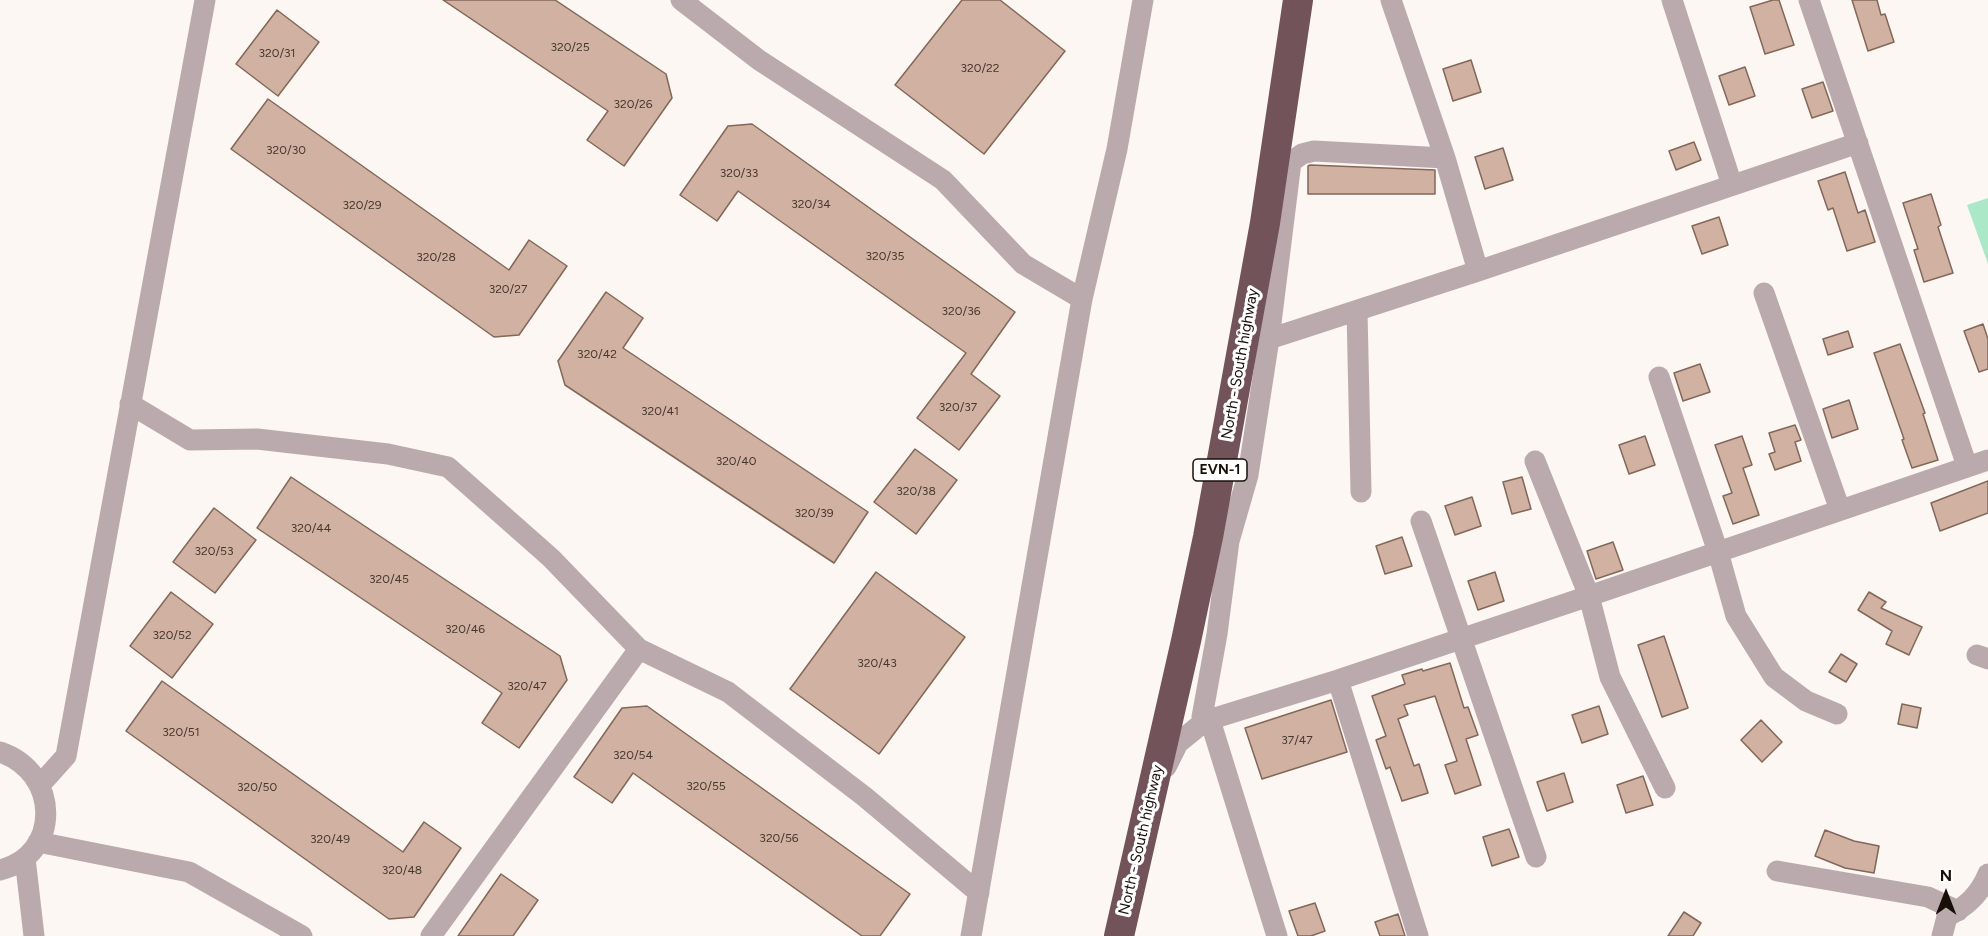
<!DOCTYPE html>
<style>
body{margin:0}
#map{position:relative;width:1988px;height:936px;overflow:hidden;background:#fdf7f3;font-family:Figtree,sans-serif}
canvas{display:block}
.north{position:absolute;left:1916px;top:864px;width:60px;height:60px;-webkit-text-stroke:4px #fff;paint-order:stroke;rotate:0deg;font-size:16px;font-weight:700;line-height:24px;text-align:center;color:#190f09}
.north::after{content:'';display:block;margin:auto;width:21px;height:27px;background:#190f09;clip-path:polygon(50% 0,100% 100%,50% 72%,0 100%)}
</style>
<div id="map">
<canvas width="1988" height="936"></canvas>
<div class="north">N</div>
</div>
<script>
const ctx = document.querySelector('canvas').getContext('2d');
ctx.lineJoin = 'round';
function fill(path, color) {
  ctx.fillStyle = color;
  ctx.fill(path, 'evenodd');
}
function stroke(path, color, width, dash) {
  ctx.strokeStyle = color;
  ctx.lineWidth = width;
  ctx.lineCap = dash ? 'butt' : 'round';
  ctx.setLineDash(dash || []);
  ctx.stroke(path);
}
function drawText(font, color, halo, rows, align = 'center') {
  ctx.font = font + ' Figtree,sans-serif';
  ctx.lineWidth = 6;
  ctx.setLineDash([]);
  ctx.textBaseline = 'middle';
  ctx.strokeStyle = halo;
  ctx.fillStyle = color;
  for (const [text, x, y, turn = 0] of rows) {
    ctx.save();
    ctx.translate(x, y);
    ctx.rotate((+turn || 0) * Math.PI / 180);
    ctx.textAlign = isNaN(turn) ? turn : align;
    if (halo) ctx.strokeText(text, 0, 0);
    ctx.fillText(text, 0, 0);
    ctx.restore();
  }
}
const green = new Path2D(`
 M1988,198V264L1967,205Z`);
const building = new Path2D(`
 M443,0H555L666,74L672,98L624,166L587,140L608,111Z
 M962,0H1000L1065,51L984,154L895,85Z
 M1773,0H1779L1794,45L1765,54L1750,7Z
 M1852,0H1877L1881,15L1885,14L1894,42L1868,51Z
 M277,10L319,42L278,96L236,64Z
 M1471,60L1481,92L1453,101L1443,69Z
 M1745,67L1755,96L1729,105L1719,76Z
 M1823,82L1833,111L1812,118L1802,89Z
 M268,99L509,270L529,240L567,266L519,335L494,337L231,149Z
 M752,124L1015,312L971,374L1000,396L959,450L917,418L966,353L738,191L717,221L680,195L728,126Z
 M1694,142L1701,160L1676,170L1669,151Z
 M1503,148L1513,180L1485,189L1475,157Z
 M1310,165L1435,170V194H1308V166Z
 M1845,172L1858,213L1865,210L1875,242L1847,251L1833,208L1828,210L1818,181Z
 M1931,194L1941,225L1938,227L1953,273L1924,282L1914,250L1918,249L1903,203Z
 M1719,217L1728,245L1702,254L1692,226Z
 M606,292L643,318L623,348L868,512L834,563L565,385L558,361Z
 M1983,324L1988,339V369L1979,372L1964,331Z
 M1848,331L1853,347L1828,355L1823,339Z
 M1900,344L1925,413L1923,414L1938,460L1912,468L1902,440L1904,439L1874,353Z
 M1700,364L1710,392L1683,401L1674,373Z
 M1849,400L1858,429L1832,438L1823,409Z
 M1795,425L1801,440L1795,442L1801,461L1775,470L1769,454L1775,452L1769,433Z
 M1645,436L1655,465L1629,474L1619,445Z
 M1742,436L1752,465L1743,468L1759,515L1733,524L1723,496L1732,493L1715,445Z
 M915,449L957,480L916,534L874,502Z
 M291,477L560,656L567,680L519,748L482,723L502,693L257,528Z
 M1522,477L1531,509L1512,514L1503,482Z
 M1988,481V513L1940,531L1931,503Z
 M1472,497L1481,526L1455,535L1445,506Z
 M214,508L256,540L215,593L173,562Z
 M1402,537L1412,566L1385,574L1376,546Z
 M1613,542L1623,570L1596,579L1587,551Z
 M876,572L965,637L879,754L790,689Z
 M1495,572L1504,601L1478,610L1468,581Z
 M171,592L213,624L172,678L130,646Z
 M1869,592L1886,602L1881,608L1922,627L1909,655L1886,644L1892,631L1858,610Z
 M1664,636L1688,708L1662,717L1638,645Z
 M1841,654L1857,664L1846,682L1829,672Z
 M1450,663L1464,708L1468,707L1478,735L1466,739L1481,785L1455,794L1445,765L1457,761L1435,696L1404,705L1408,715L1398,719L1414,766L1419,764L1428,793L1402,801L1390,767L1386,769L1376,740L1386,736L1372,696L1405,684L1402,675L1422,669L1423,671Z
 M162,681L403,852L424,822L461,848L414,917L389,919L126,731Z
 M1331,700L1347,752L1262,779L1245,728Z
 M1902,704L1921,708L1917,728L1898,724Z
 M647,706L910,894L880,936H862L633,773L612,803L574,777L622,708Z
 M1599,706L1608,734L1582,743L1572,715Z
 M1761,720L1782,742L1762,762L1741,740Z
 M1564,773L1573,802L1547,811L1537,782Z
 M1643,776L1653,805L1626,813L1617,785Z
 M1509,829L1519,857L1492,866L1483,837Z
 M1825,830L1854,841L1879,846L1874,873L1845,868L1815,856Z
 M501,874L538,900L513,936H458Z
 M1315,903L1325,931L1311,936H1298L1289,911Z
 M1684,912L1701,923L1693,936H1668Z
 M1398,914L1405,936H1380L1375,922Z`);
const minor = new Path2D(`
 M681,0L759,60L943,180L1023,264L1082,299
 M1391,0L1445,158L1478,271
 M1672,0L1732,185
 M1809,0L1967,466
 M1764,293L1840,510
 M1357,311L1361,492
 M1269,339L1478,271L1858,143
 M1659,377L1718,552L1736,616L1774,677L1806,701L1837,714
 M130,404L190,440L257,439L388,454L448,467L551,558L639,649L728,692L865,797L979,893
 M1535,461L1589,596L1610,677L1665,788
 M1421,521L1536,857
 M1977,655L1988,659
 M1338,680L1418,936
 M1202,717L1217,634L1229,541L1248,475L1269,339L1291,162L1302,154L1314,151L1445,158
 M1210,720L1277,936
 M0,752C60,772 62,855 0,870
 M1166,767L1178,743L1205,721L1338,680L1589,596L1988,460
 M40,785L66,756L205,0
 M38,842L189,872L302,936
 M25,858L34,936
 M1777,871L1928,897L1958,911
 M431,936L639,649
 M971,936L1082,299L1117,149L1143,0
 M1942,936L1947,917C1966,906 1979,896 1988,874`);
const highway = new Path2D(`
 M1119,936L1186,641L1208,537L1265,223L1298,0`);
const numberNames = [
 ["320/25",570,47],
 ["320/31",277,53],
 ["320/22",980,68],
 ["320/26",633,104],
 ["320/30",286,150],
 ["320/33",739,173],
 ["320/34",811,204],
 ["320/29",362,205],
 ["320/35",885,256],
 ["320/28",436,257],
 ["320/27",508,289],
 ["320/36",961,311],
 ["320/42",597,354],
 ["320/37",958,407],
 ["320/41",660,411],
 ["320/40",736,461],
 ["320/38",916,491],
 ["320/39",814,513],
 ["320/44",311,528],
 ["320/53",214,551],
 ["320/45",389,579],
 ["320/46",465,629],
 ["320/52",172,635],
 ["320/43",877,663],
 ["320/47",527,686],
 ["320/51",181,732],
 ["37/47",1297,740],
 ["320/54",633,755],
 ["320/55",706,786],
 ["320/50",257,787],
 ["320/56",779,838],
 ["320/49",330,839],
 ["320/48",402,870]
];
const shields = [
 [1220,470,54]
];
const shieldNames = [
 ["EVN-1",1220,470]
];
const streetNames = [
 ["North - South highway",1240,364,-80],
 ["North - South highway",1141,840,-77]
];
fill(green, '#abe8c8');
fill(building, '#d1b2a2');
stroke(building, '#836758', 1.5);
stroke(minor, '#bbaaad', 21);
stroke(highway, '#725359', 30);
drawText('12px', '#47382f', null, numberNames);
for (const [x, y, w] of shields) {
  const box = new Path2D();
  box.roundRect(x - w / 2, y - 11, w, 22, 4.5);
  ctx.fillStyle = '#fff';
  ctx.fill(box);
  stroke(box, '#190f09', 1.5);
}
drawText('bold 14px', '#190f09', null, shieldNames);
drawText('15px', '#190f09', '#fff', streetNames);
</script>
